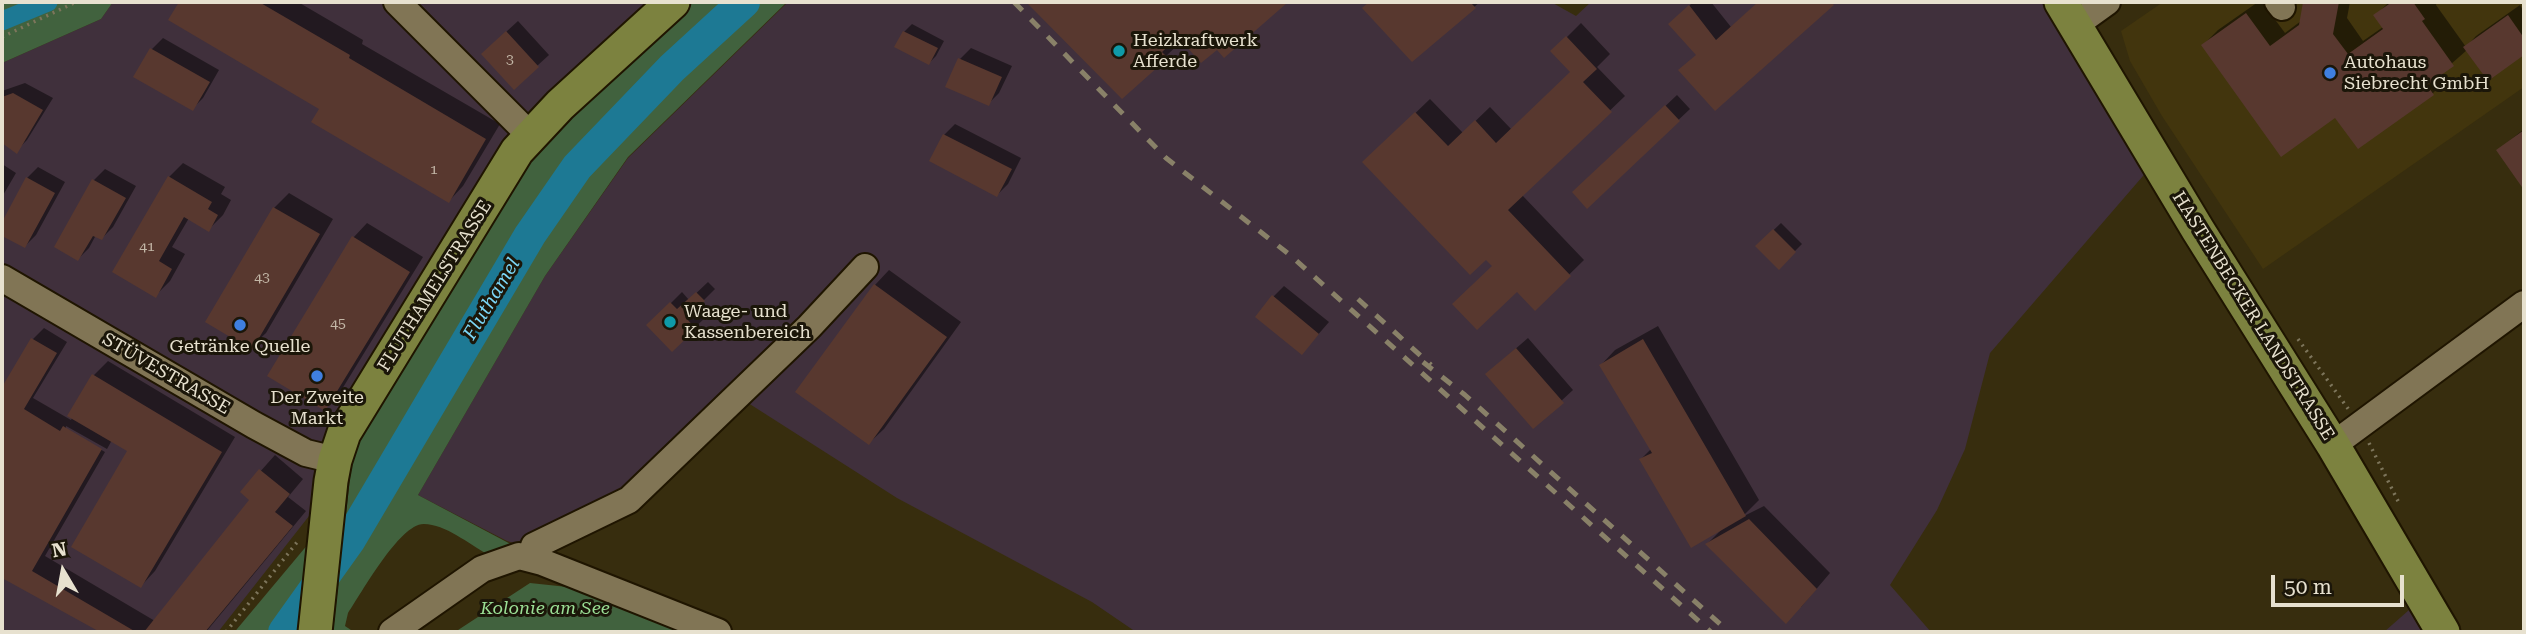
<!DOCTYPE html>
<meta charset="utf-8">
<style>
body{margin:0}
#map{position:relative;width:2526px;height:634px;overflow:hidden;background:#372d0e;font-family:"Roboto Serif",serif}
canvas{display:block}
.frame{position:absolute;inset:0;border:4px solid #e7e1cf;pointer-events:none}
.north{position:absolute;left:28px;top:536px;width:70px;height:70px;-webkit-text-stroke:5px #1b1609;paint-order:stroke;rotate:350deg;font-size:19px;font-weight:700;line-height:28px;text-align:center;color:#e7e1cf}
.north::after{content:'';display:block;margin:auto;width:24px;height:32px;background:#e7e1cf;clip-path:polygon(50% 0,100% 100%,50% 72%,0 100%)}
.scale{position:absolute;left:2271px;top:575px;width:133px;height:32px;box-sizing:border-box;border:4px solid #e7e1cf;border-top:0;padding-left:9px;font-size:21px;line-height:24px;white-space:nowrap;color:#e7e1cf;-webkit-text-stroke:5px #1b1609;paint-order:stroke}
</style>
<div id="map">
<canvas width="2526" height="634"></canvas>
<div class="frame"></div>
<div class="north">N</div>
<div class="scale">50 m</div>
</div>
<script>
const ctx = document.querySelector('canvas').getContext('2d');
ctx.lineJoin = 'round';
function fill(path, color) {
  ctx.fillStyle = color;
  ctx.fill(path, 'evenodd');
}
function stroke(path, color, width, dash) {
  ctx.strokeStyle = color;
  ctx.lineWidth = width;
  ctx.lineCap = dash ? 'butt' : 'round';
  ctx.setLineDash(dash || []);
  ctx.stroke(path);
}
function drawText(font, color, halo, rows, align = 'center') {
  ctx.font = font + ' "Roboto Serif",serif';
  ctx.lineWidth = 6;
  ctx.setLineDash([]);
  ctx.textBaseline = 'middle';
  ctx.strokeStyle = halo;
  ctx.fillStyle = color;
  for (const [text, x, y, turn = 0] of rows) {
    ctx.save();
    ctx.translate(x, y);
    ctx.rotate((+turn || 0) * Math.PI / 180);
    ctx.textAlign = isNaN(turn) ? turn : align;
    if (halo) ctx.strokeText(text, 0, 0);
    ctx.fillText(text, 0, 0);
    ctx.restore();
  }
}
const built = new Path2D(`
 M2163,2H2524V87L2263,269L2162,116L2130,61L2121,31Z`);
const industrial = new Path2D(`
 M113,2H689L508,183L331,488L218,632H2V63L101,19Z
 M788,2H1551L1576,16L1591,2H2046L2149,169L1990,353L1965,449L1937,510L1890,585L1931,632H1136L1092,602L897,498L745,401L631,512L550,554L507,541L418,495L545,276L628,158Z
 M2409,610L2422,632H2384Z`);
const green = new Path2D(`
 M2,2H113L101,19L2,63Z
 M689,2H787L628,157L545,276L418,495L518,548L487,554C469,544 445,524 424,524C400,523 361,594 348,613L345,626L354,632H333L353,451L508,183L555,121Z
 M309,543L301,632H235L237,629Z
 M530,583L577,588L703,632H455Z`);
const shadow = new Path2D(`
 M181,2H298L363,40L362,44L500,124L463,186L449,201L321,108L171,19Z
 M1029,2H1286L1224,55L1217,47L1178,34L1176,37L1181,42L1122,97Z
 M1371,2H1480L1412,59L1365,8Z
 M1693,2H1711L1731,27L1759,2H1834L1715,108L1685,10Z
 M2258,2H2262L2285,33L2301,21L2305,2H2350L2347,18L2363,41L2383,27L2375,16L2389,2H2437L2436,5L2466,47L2476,36L2520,5L2524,12V53L2488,79L2467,50L2442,72L2447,79L2433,93L2336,115L2203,45L2218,30Z
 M518,21L549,55L514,87L494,43Z
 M1581,23L1610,54L1597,67L1625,96L1522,195L1584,260L1535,308L1379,148L1430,99L1463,133L1490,107L1512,130L1572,72L1553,51Z
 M912,24L944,41L936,56L929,63L904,32Z
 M163,38L219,70L203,98L192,109L136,76L152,49Z
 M971,48L1012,66L999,93L988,104L960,59Z
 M25,83L53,98L27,140L16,151L3,143L2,146V91Z
 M1677,95L1690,109L1587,206L1585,182Z
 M955,124L1021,158L1008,184L997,195L944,135Z
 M2524,129V187L2498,150Z
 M183,163L225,187L221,194L231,200L223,215L209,229L189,218L172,247L185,254L170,281L155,296L114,272L169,177Z
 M2,164L16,173L2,197Z
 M38,167L65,182L36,235L25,246L2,234V226L27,178Z
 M105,169L136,186L113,227L102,238L96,235L89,248L78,259L56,246L94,180Z
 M289,193L333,219L266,333L251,347L207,322L274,208Z
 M367,223L423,257L339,394L325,409L353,238Z
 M1781,223L1802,244L1779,267L1757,246Z
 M889,270L961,322L884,429L869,443L875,285Z
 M708,282L715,289L697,307L706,317L672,349L649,325L682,292L689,300Z
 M1284,286L1329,322L1302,353L1273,297Z
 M1658,326L1759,500L1742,517L1764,506L1830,573L1801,607L1707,544L1722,529L1641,459L1652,448L1601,365L1615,350Z
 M44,328L67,342L33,398L71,420L93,376L108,361L235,437L155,571L141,586L130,451L112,440L107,449L66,426V430L105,452L45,556L155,621L251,500L242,492L275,455L303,479L288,497L306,511L206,632H104L2,575V390L33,339Z
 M1528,338L1573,390L1533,427L1499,363Z`);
const canal = new Path2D(`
 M2,21L48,2`);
const river = new Path2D(`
 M284,632L349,541L530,235L577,167L672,68L744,2`);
const building = new Path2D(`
 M179,2H259L350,55L349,58L486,139L449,203L311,122L319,109L168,20Z
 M1026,2H1286L1287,3L1224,58L1217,50L1201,63L1178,37L1162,52L1168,58L1122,99Z
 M1369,2H1470L1476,8L1412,62L1362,8Z
 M1758,2H1831L1834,5L1715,111L1678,70L1696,55L1668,24L1689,5L1716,40Z
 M2303,2H2339L2333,34L2348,54L2383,29L2373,15L2392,2H2413L2425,19L2422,21L2454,66L2427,85L2434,95L2358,149L2335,118L2281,157L2201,45L2246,13L2270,46L2299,25Z
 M2508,15L2524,38V55L2488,81L2463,47Z
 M506,31L539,67L514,90L481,54Z
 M903,31L938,48L929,65L894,47Z
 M1566,36L1597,69L1583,82L1612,112L1508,210L1571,276L1535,311L1517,292L1477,330L1452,304L1492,266L1486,260L1470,275L1362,162L1415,112L1448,146L1475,120L1496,143L1570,72L1550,51Z
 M150,48L210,82L193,111L133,77Z
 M958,58L1002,77L989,106L945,87Z
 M13,93L43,110L17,154L2,143V97Z
 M1665,105L1680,121L1587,209L1572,192Z
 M2524,130V190L2496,150Z
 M943,134L1012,169L997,197L929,161Z
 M168,176L212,202L208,209L218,215L209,232L184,217L159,261L172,269L156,298L112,272Z
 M26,177L55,193L25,248L2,236V222Z
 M92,179L126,198L102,240L93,236L78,261L54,247Z
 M273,207L320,234L252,350L205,322Z
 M1773,229L1796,252L1779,270L1755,246Z
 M352,236L410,272L325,411L267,376Z
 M874,284L947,337L869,445L795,392Z
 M696,292L705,301L687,319L696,329L672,352L646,325L670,302L677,309Z
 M1272,295L1319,334L1302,355L1255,317Z
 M31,338L57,353L24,409L60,431L63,426L102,449L32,571L136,632H100L2,578V387Z
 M1643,339L1746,516L1691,548L1639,459L1652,453L1599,365Z
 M1516,348L1564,403L1533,429L1485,374Z
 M92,374L222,452L141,588L71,547L127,451L67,416Z
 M259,469L290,494L275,512L293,526L205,632H144L249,500L240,492Z
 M1749,519L1817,589L1786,624L1705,544Z`);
const path = new Path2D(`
 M2,37L76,2
 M2298,339L2349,410
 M2369,443L2400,505
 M226,632L298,541`);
const minor = new Path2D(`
 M397,2L531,136
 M2278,2L2282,7
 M2075,25L2107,2
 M2,278L254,425L306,453L335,460
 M2333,445L2524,304
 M534,546L629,500L809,327L865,267
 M392,632L482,569L519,556L542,562L718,632`);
const major = new Path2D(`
 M2061,2L2198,230L2333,445L2443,632
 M315,632L331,481L335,460L344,433L517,151L560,105L673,2`);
const rail = new Path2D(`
 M1014,2L1166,158L1290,255L1711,632
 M1358,299L1431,365
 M1423,362L1465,395L1729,632`);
const markers = [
 [1119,51,7,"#0f9aa8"],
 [2330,73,7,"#3f7fe0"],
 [670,322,7,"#0f9aa8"],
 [240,325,7,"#3f7fe0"],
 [317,376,7,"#3f7fe0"]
];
const numberNames = [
 ["3",510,60],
 ["1",434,170],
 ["41",147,247],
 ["43",262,278],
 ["45",338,324]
];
const poiNames = [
 ["Heizkraftwerk",1133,41],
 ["Afferde",1133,62],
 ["Autohaus",2344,63],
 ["Siebrecht GmbH",2344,84],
 ["Waage- und",684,312],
 ["Kassenbereich",684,333],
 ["Getränke Quelle",240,347,"center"],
 ["Der Zweite",317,398,"center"],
 ["Markt",317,419,"center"]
];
const streetNames = [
 ["FLUTHAMELSTRASSE",435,286,-58],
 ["HASTENBECKER LANDSTRASSE",2253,316,58],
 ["STÜVESTRASSE",166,374,30]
];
const parkNames = [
 ["Kolonie am See",545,609]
];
const waterNames = [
 ["Fluthamel",492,299,-59]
];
fill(built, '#42350d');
fill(industrial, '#40303c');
fill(green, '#41623e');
fill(shadow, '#0007');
stroke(canal, '#1d7994', 19);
stroke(river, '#1d7994', 32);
fill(building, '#58382f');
stroke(minor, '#1f1500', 30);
stroke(major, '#1f1500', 37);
stroke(path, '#7d755b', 3.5, [2, 5]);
stroke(minor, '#817555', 26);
stroke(major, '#7c823f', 33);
stroke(rail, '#898168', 5, [12, 12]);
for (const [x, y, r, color] of markers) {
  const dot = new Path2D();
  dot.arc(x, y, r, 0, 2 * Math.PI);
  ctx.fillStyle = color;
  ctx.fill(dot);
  stroke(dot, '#1b1609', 2.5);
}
drawText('14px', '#c3b7a7', null, numberNames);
drawText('18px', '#e7e1cf', '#1b1609', poiNames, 'left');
drawText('18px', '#e7e1cf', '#1b1609', streetNames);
drawText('italic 18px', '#9bdf95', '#1b1609', parkNames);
drawText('italic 19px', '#7bd5f5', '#1b1609', waterNames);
</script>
